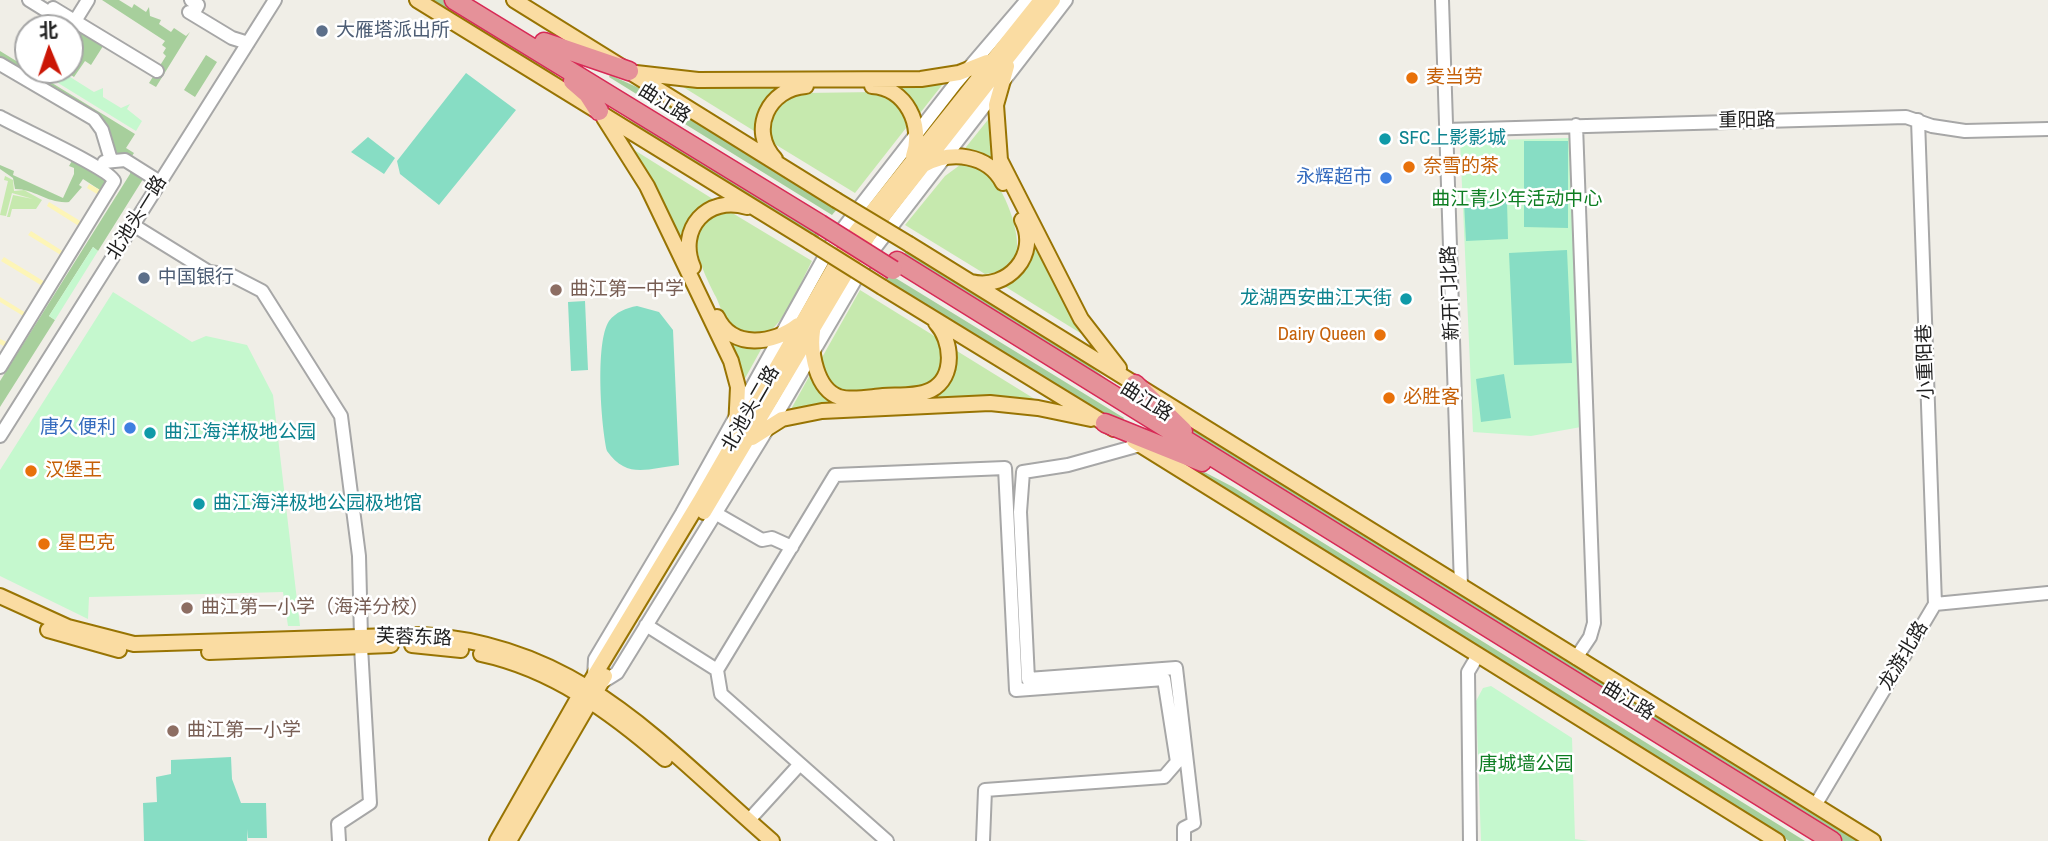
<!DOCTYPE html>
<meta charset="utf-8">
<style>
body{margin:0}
#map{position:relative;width:2048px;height:841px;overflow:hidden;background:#f0eee7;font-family:"Archivo Narrow","Noto Sans SC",sans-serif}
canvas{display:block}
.north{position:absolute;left:14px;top:14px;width:70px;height:70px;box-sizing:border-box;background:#fff;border:2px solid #a6a6a6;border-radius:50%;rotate:358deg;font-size:19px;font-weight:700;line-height:28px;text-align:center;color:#202020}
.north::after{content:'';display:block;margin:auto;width:24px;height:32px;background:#cb1605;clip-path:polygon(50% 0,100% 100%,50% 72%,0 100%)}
</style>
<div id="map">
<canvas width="2048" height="841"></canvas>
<div class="north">北</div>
</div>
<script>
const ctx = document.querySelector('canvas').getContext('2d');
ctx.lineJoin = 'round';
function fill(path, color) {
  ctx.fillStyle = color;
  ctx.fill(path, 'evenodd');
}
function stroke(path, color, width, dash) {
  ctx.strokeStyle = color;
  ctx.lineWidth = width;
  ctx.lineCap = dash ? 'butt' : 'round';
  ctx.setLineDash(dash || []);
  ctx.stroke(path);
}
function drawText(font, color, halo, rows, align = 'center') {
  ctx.font = font + ' "Archivo Narrow","Noto Sans SC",sans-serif';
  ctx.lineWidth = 5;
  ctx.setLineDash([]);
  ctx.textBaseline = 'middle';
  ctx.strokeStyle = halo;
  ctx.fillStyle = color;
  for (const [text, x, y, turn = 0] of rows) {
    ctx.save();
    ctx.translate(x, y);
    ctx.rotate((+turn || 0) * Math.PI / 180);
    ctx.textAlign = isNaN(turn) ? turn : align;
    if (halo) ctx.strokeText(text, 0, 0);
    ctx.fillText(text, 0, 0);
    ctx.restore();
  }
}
const grass = new Path2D(`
 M946,80L917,117L891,86Z
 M675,82L789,83L759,134Z
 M876,92C894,98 904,108 906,128L855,193L773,143C763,117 780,99 804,93Z
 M991,116L1000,170L962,152Z
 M631,148L716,201L705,207L685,257Z
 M960,165C970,165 980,166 987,172C1004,187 1022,234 1016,255L1000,272L985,274L905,225L945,176Z
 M5,176L13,180L14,191L24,190L42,200L36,209H12L10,217H7L13,195L33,199L12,193L6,216L0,215L8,181L4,180Z
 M729,211L812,261C803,278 785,320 771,330C761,337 745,335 735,329C725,323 721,308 716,297C701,267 677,222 729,211Z
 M1031,235L1090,339L1001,284Z
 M860,290L944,342L943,372L930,385L858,396L839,391L829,382L820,361Z
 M720,329L764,344L743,382Z
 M957,351L1046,406L921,402C945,391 956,377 957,351Z
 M811,373L850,406L790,411Z`);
const forest = new Path2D(`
 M102,0H119L132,8L134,4L146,12L149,7L150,16L161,20L159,24L171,32L174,28L186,36L190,32L156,87L149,83L166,56L163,53L166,48L162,45L165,41Z
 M425,0H446L537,57L564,83Z
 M75,25L105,43L91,65L85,61L74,77L63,70H70V34Z
 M0,51L135,134L126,148L134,153L130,159L115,155L107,135L0,61Z
 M206,55L217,62L195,97L184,90Z
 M610,75L659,97L838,208L832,215L609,77Z
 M596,94L822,232L817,239L656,140Z
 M73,159L109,178L103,192L83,179L79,185L82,187L69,202C48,204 35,189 15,189L13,178L0,169V165L14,171L13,175L63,198L74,174V168L69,166Z
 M131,167L145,176L98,251L93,247L49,316L55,320L0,407V381L130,174Z
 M906,251L1077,356L1134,400L901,258Z
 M889,274L1124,418L1122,421L1078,400L884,281Z
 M1173,414L1862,841H1843L1226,459L1172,416Z
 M1149,443L1233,487L1805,841H1789Z`);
const sand = new Path2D(`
 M89,112L113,166L115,189L0,374V361L7,348L0,344V339L9,343L25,317L0,302V297L26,313L44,287L1,261L4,257L45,282L64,257L28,235L31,231L64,252L82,228L47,206L49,202L82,222L102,197L87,188L89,184L102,191L109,185L97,161L106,155Z`);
const park = new Path2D(`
 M37,70H59L94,92L103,88V97L121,108L130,104L127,109L142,121L136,131Z
 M1569,138L1581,427L1531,436L1473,432L1460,141Z
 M93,247L98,251L55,320L49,316Z
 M113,292L192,342L206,336L247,345L273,395L300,626H288L283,592L89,597L88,619L0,576V470Z
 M1491,686L1572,738L1575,839L1589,841H1481L1476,701L1483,688Z`);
const pitch = new Path2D(`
 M466,73L516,110L439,205L400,174L397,161Z
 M368,137L395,158L384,174L351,152Z
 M1524,141H1568V228L1524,227Z
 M1507,201L1508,239L1466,241L1464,202Z
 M1567,250L1572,363L1514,365L1509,253Z
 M585,301L588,370L571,371L568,302Z
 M637,306L659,312L673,330L679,465C649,468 627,480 607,451C601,425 595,342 609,321C616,312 626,308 637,306Z
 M1504,374L1511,418L1481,422L1476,379Z
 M231,757L232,779L241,803H266L267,838H248V829L247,841H144L143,803L157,802L156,777L171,774V760Z`);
const minor = new Path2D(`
 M29,0L50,13L53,8L157,71
 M191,0L198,5L193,14
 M1442,0L1461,586
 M189,12L232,38L248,43
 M75,21L88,0
 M0,64L94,119L102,130L111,160
 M0,117C19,128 109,168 114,181L0,367
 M1918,120L1935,604
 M1445,130L1906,117L1932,126L1965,131L2048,129
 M104,162L125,160L160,182
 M133,225L209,272L231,275L262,291L341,416L359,556L361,637
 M0,436L275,0
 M1140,445L1068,465L1023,472L1020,512L1028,679L1176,668L1194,823L1184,828V841
 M715,513L762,540L772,538L792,547
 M646,625L717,670
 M1576,658L1590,637L1594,623L1576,125
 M594,677L595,659L682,513L834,240L956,83L1027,0
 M601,683L617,673L781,407L871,253L1066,0
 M1816,804L1935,604L2048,593
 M749,820L800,764
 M339,841L338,824L370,803L361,647
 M887,841L721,694L717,670L835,475L1005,468L1016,690L1164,679L1177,762L1164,777L985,790L983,841
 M1470,841L1468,672L1478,655`);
const major = new Path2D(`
 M417,0L810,242
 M514,0L836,200
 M1007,66L996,105L1000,160L1081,319L1119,368
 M636,73L698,80L921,79L959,73L987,62
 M872,86C906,88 924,125 913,156
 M604,118L647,186L731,361L738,387L736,429
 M775,159C748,130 769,88 806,86
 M924,165C951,150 988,154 1003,183
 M909,244L1873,841
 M693,267C677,229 707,195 747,207
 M971,282C1008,291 1040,254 1022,220
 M882,287L1114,429
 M717,317C732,350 774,344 798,325
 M813,331C810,352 816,389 839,397C852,401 870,397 883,396C898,395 917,397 931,390C956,377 952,340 936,323
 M752,438L782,419L822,411L990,403L1038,408L1091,419
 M1134,441L1777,841
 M704,512L870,233L1053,0
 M0,596L68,627L134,644L423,635C580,645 662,746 772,841
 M48,630L119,650
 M412,645L461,650
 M209,652L391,645
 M481,654C552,669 611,712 665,759
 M497,841L581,693L588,686L701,499L851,238L1041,0
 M509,841L605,676`);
const highway = new Path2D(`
 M454,0L820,224
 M544,42L629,71
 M573,81L588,94L599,111
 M897,261L1832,841
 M1135,384L1183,431
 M1105,423L1202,462`);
const majorBridge = new Path2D(`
 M836,200L909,244
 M810,242L882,287`);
const highwayBridge = new Path2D(`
 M820,224L893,270`);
const markers = [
 [322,31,7,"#5c6f8a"],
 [1412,78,7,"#e8710a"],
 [1385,139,7,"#0f9aa8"],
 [1409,167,7,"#e8710a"],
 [1386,178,7,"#3f7fe0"],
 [144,278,7,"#5c6f8a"],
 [556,290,7,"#8d6e63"],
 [1406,299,7,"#0f9aa8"],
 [1380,335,7,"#e8710a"],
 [1389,398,7,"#e8710a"],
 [130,428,7,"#3f7fe0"],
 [150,433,7,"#0f9aa8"],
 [31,471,7,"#e8710a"],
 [199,504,7,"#0f9aa8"],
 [44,544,7,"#e8710a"],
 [187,608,7,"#8d6e63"],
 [173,731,7,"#8d6e63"]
];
const serviceNames = [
 ["大雁塔派出所",336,31],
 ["中国银行",158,278]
];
const foodNames = [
 ["麦当劳",1426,78],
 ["奈雪的茶",1423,167],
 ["Dairy Queen",1366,335,"right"],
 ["必胜客",1403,398],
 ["汉堡王",45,471],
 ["星巴克",58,544]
];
const streetNames = [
 ["曲江路",664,104,32],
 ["重阳路",1747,121,-1],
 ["北池头一路",137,218,-58],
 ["新开门北路",1451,293,-92],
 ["小重阳巷",1926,362,-92],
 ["曲江路",1146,402,32],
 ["北池头二路",751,409,-60],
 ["芙蓉东路",414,638,2],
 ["龙游北路",1904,656,-59],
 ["曲江路",1628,701,31]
];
const cultureNames = [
 ["SFC上影影城",1399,139],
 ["龙湖西安曲江天街",1392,299,"right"],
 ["曲江海洋极地公园",164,433],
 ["曲江海洋极地公园极地馆",213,504]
];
const shopNames = [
 ["永辉超市",1372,178],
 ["唐久便利",116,428]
];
const parkNames = [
 ["曲江青少年活动中心",1517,200],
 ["唐城墙公园",1526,765]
];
const educationNames = [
 ["曲江第一中学",570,290],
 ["曲江第一小学（海洋分校）",201,608],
 ["曲江第一小学",187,731]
];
fill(grass, '#c6e9ae');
fill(forest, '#a7cf9c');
fill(sand, '#fdf5b7');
fill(park, '#c5f8ce');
fill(pitch, '#87ddc4');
stroke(minor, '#a7a7a7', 16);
stroke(major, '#987403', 18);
stroke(highway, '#d72a56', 21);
stroke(minor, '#fff', 12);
stroke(major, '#fadca2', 14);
stroke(highway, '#e59199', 18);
stroke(majorBridge, '#987403', 18, []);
stroke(highwayBridge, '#d72a56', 21, []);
stroke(majorBridge, '#fadca2', 14);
stroke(highwayBridge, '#e59199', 18);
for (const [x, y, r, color] of markers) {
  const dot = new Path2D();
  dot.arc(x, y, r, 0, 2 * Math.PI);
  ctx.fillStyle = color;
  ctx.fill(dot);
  stroke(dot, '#fff', 2.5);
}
drawText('19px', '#4e5e75', '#fff', serviceNames, 'left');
drawText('19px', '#c56008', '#fff', foodNames, 'left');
drawText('19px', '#202020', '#fff', streetNames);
drawText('19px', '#0d838f', '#fff', cultureNames, 'left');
drawText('19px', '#366cbe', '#fff', shopNames, 'right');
drawText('19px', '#0e7e22', '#fff', parkNames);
drawText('19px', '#785e54', '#fff', educationNames, 'left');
</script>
